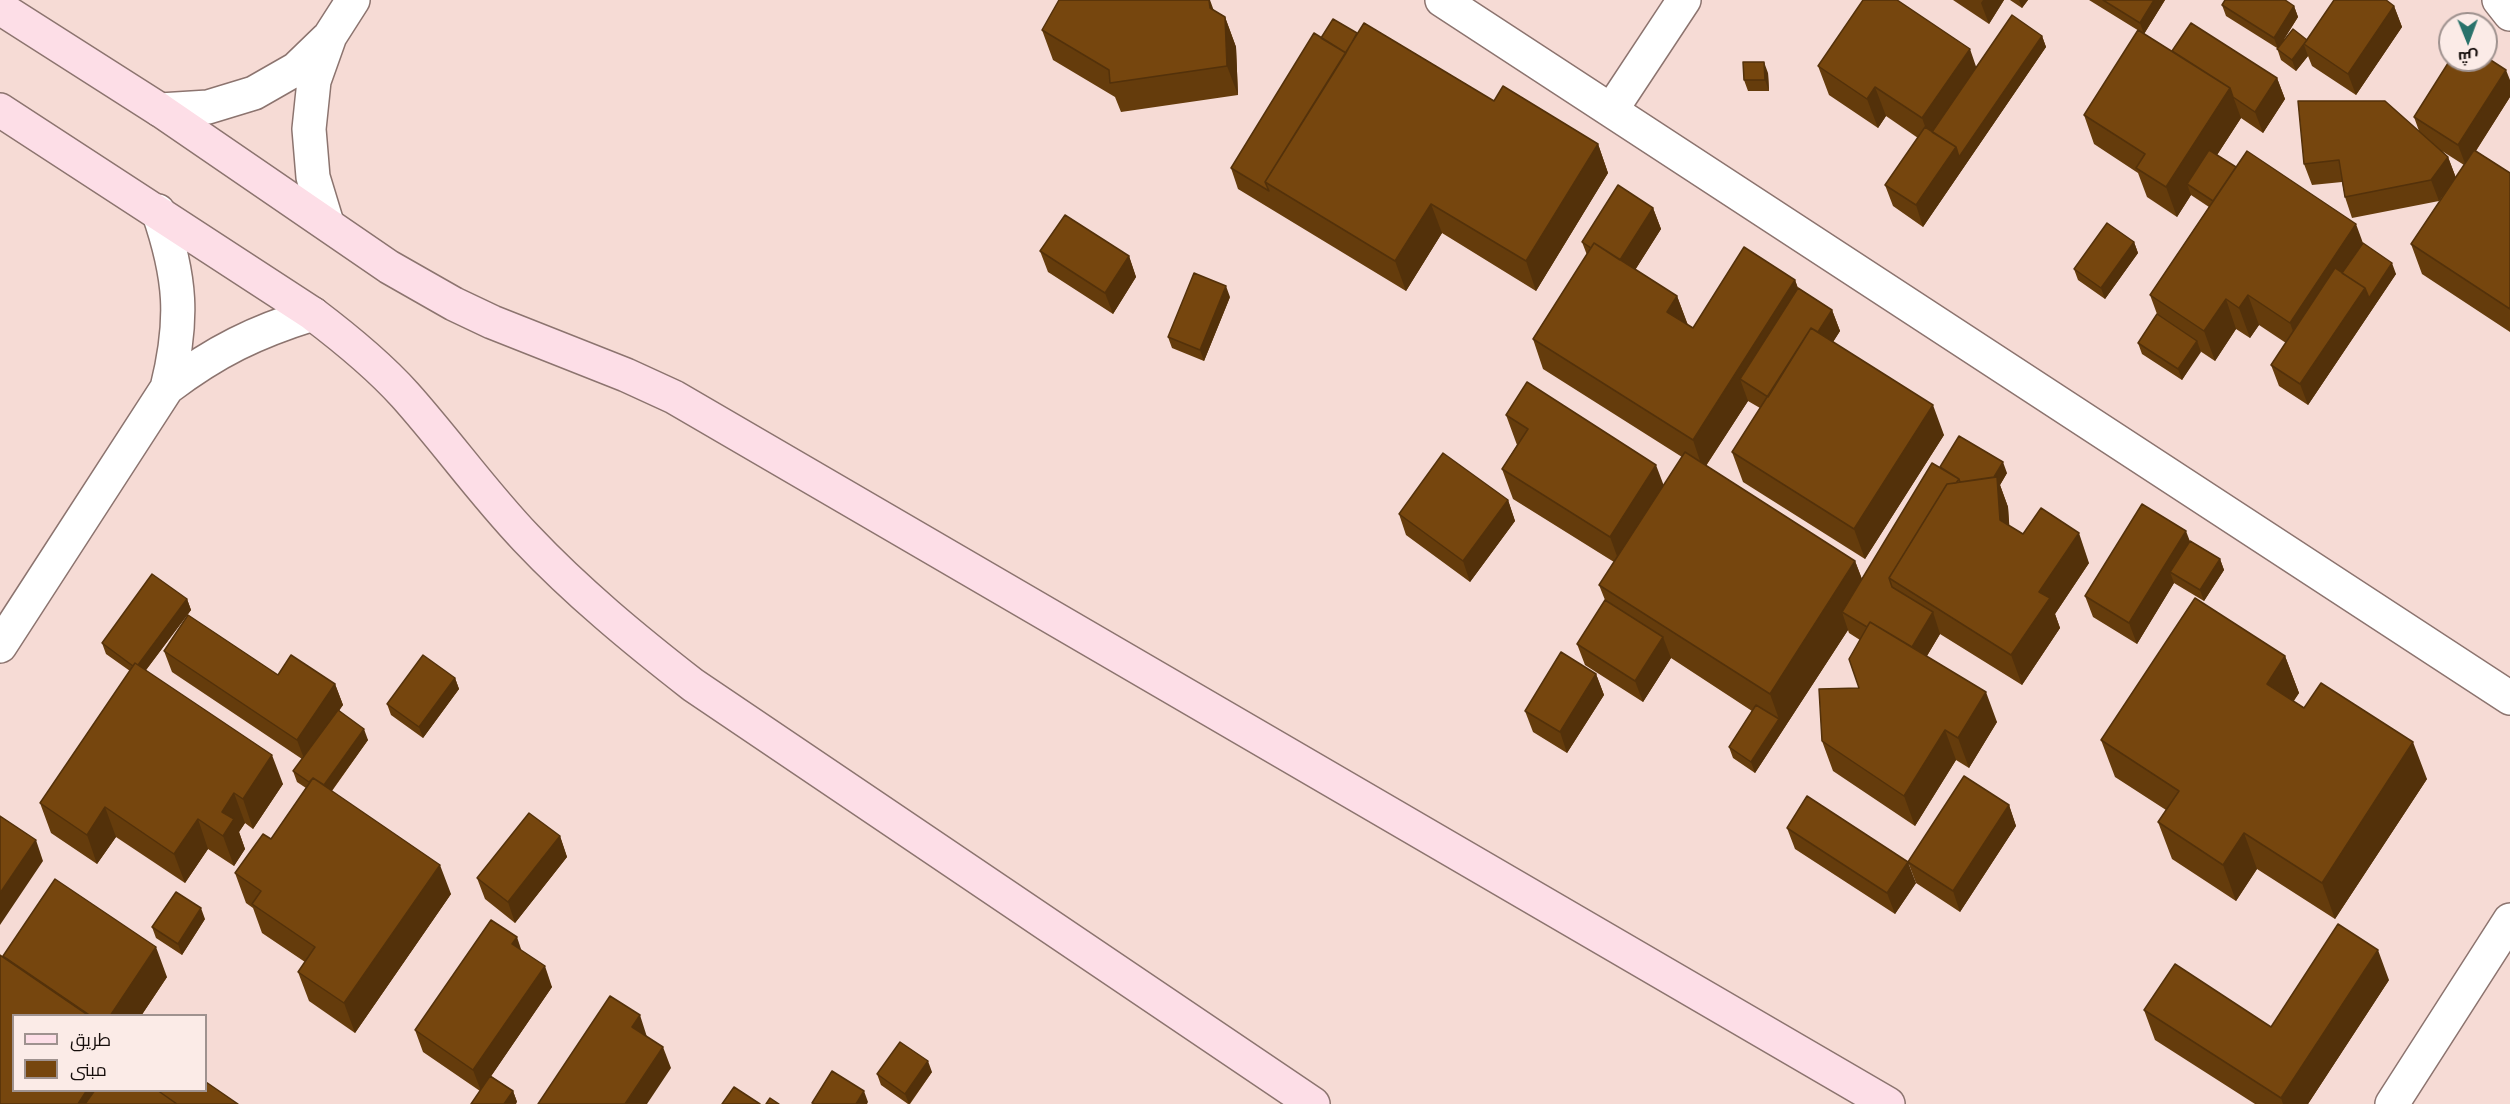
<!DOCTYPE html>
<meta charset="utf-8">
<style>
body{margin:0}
#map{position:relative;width:2510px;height:1104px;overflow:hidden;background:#f6dbd5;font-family:"Titillium Web",Cairo,sans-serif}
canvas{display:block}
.legend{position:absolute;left:12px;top:1014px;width:195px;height:78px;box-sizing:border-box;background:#fbebe7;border:2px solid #9f928f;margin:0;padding:8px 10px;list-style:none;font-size:18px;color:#150d0b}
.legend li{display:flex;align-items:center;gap:12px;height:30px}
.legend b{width:30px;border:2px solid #9f928f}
.north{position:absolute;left:2438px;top:12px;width:60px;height:60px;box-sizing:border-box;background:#fbebe7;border:2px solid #9f928f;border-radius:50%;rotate:179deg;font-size:16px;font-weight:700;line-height:24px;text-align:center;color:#150d0b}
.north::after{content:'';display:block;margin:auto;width:21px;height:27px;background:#29726b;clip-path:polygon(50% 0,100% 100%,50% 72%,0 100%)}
</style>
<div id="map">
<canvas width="2510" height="1104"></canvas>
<ul class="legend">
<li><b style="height:8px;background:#fddee7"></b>طريق</li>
<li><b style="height:16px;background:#76460e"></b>مبنى</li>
</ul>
<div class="north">ش</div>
</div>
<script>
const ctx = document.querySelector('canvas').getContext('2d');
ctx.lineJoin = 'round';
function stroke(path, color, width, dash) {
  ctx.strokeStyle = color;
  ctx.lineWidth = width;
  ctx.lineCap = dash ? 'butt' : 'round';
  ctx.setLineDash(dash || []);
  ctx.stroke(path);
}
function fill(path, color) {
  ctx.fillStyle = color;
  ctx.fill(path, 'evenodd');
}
const street = new Path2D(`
 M1442,0L2510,698
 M2499,0L2510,14
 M1612,109L1684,0
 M160,110L208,107L254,93L296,69L327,39
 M327,223L313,177L309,129L314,81L330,36L353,0
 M167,388C216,351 255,332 313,314
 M0,646L167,388C184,320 181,277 158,211
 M2392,1104L2510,920`);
const secondary = new Path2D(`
 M0,8L160,110L389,267L454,304L492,322L626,375L674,397L1888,1104
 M0,110L313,314C346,339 378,365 405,395C447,442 483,493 526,538C577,592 634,639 693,685L1313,1104`);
const wall = new Path2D(`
 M1953,0H2004L1989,24Z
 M2010,0H2028L2022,8Z
 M2089,0H2165L2144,34Z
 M2222,5L2294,6L2298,17L2284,39L2307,40L2394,6L2402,27L2356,95L2312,66L2308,56L2296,71L2281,60L2277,48L2226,16Z
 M1214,11L1225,17L1236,47L1238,95L1121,112L1115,97L1053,60L1042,30Z
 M1357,33L1494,101L1598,144L1608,173L1536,291L1442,233L1406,291L1238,189L1231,168L1321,38Z
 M2042,36L2046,47L1923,227L1893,206L1885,185L1918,138L1886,116L1878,128L1829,95L1818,66L1976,68Z
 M2172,51L2277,78L2285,99L2263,133L2241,118L2217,155L2236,167L2363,243L2396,274L2308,405L2279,386L2271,365L2286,343L2259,325L2250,338L2236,329L2215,361L2200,351L2182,380L2142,354L2138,343L2157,314L2150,295L2209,207L2191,195L2177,217L2147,197L2138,173L2094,144L2084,115Z
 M1768,73L1769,91H1748L1744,80Z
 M2510,97L2476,151L2510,173V332L2422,274L2411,244L2464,165L2442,151L2448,157L2456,178L2439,201L2352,218L2345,197L2342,182L2312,185L2304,164L2419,131L2414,117Z
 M1653,208L1661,229L1635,270L1677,296L1688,325L1693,328L1795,280L1798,288L1832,310L1840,331L1833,342L1944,435L1865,559L1743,482L1732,452L1760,408L1748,401L1706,466L1855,561L1862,579L1940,467L2007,473L2000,485L2008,507L2009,526L2023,534L2089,563L2055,614L2060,628L2022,685L1940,634L1927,656L1997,722L1969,768L1956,760L1915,826L1833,771L1822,741L1859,688L1860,640L1849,633L1848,630L1755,773L1733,758L1729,747L1752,711L1671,658L1643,702L1585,665L1577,644L1605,600L1599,585L1614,562L1513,499L1502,469L1517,445L1506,415L1664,485L1682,457L1543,369L1533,339L1587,255L1582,242Z
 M2134,242L2138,253L2105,299L2078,280L2074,269Z
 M1040,251L1129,256L1136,277L1113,314L1048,272Z
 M1230,297L1204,361L1172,348L1168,337Z
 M1508,500L1515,521L1470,582L1406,535L1399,514Z
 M2190,541L2220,559L2224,570L2204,601L2174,583L2137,644L2093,617L2085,596Z
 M187,599L191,610L146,670L283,784L253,829L245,823L239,832L245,849L234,866L208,849L185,883L116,837L97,864L51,833L40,803L130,671L106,654L102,643Z
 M164,651L278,675L335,684L343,705L339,710L368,740L332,791L451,894L355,1033L309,1001L298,972L305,962L262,933L253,908L246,903L235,873L271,839L306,788L297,782L293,771L302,759L172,672Z
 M2285,656L2299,693L2293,701L2427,779L2335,919L2257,869L2236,901L2172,859L2158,822L2166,810L2115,777L2101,740Z
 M1596,674L1604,695L1567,753L1533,732L1525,711Z
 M455,678L459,689L423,738L391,715L387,704Z
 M2009,805L2016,826L1960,912L1916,883L1908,862Z
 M1787,828L1916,883L1895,914L1795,849Z
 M560,836L567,857L515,923L485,899L477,878Z
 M205,919L182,955L156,938L152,927Z
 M522,951L552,987L491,1076L513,1091L517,1102L480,1091L423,1052L415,1030Z
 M3,957L167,977L141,1016H14V1090L238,1104H0Z
 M2389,980L2308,1104H2255L2155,1040L2144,1010L2271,1027Z
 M932,1072L910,1104H908L881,1085L877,1074Z`);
const shadedWall = new Path2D(`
 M1209,0H1210L1218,22L1210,8Z
 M1983,0H2004L1989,24L1981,3Z
 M2019,0H2028L2022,8Z
 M2154,0H2165L2144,34L2140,23Z
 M2294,6L2298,17L2278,49L2274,38Z
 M2394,6L2402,27L2356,95L2348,74Z
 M1225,17L1236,47L1238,95L1227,66Z
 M2042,36L2046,47L1923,227L1916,205L1956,147Z
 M2304,45L2308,56L2296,71L2292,60Z
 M1970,49L1980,78L1929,137L1922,118Z
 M1764,62L1768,73L1769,91L1765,80Z
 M2506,70L2510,80V97L2466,166L2458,145Z
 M2277,78L2285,99L2263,133L2255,112Z
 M1875,87L1886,116L1878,128L1867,99Z
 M2230,88L2241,118L2195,189L2187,184L2191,195L2177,217L2166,187Z
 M1598,144L1608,173L1536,291L1526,261Z
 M2448,157L2456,178L2439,201L2431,180Z
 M1431,204L1442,233L1406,291L1395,261Z
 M1653,208L1661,229L1625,286L1618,264Z
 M2356,224L2367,254L2301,353L2290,323Z
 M2134,242L2138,253L2105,299L2101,288Z
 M1129,256L1136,277L1113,314L1105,293Z
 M2392,263L2396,274L2308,405L2300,384L2365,288Z
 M1795,280L1805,309L1740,379L1748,401L1703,470L1693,440Z
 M1226,286L1230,297L1204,361L1200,350Z
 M2248,295L2259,325L2250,338L2239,308Z
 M1677,296L1688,326L1667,312Z
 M2226,299L2236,329L2215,361L2204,331Z
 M1832,310L1840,331L1782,422L1774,401Z
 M2197,341L2201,352L2182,380L2178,369Z
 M1933,405L1944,435L1865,559L1854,529Z
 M2003,462L2007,473L2000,485L2008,507L2011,549L1980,500Z
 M1656,465L1667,494L1621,567L1610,537Z
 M1508,500L1515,521L1470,582L1463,561Z
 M2186,531L2194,552L2170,572L2174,583L2137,644L2129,623Z
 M2079,533L2089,563L2055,614L2060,628L2022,685L2011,655L2039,592Z
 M2220,559L2224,570L2204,601L2200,590Z
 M1855,561L1869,598L1842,612L1848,630L1755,773L1751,762L1779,719L1770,694Z
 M187,599L191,610L140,678L136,667Z
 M1933,612L1940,634L1916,674L1908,652Z
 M1663,637L1671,658L1643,702L1635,681Z
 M2285,656L2299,693L2281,721L2267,684Z
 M1596,674L1604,695L1567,753L1560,732Z
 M455,678L459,689L423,738L419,727Z
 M335,684L343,705L305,761L297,740Z
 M1986,692L1997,722L1969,768L1958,738Z
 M364,729L368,740L324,801L320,790Z
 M1945,730L1956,760L1915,826L1904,796Z
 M2413,742L2427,779L2335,919L2322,883Z
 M272,755L283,784L253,829L243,799Z
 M234,793L245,823L239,832L245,849L234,866L223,836L222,812Z
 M2009,805L2016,826L1960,912L1953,891Z
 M105,807L116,837L97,864L87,835Z
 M198,819L208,849L185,883L174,854Z
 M2244,833L2257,869L2236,901L2223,865Z
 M560,836L567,857L515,923L508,902Z
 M36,840L43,861L0,925V893Z
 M1908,862L1916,883L1895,914L1887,893Z
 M440,865L451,894L355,1033L344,1003Z
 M201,908L205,919L182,955L178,944Z
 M517,937L524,958L512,944Z
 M156,947L167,977L141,1016H110Z
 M2378,950L2389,980L2308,1104H2283L2281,1098Z
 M545,966L552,987L481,1091L473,1070Z
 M640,1015L647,1037L632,1027Z
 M663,1047L671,1068L647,1104H625Z
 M928,1061L932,1072L909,1104L905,1094Z
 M87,1090H126L117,1104H78Z
 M513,1091L517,1102L516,1104H504Z
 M864,1091L868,1102L867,1104H856Z`);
const building = new Path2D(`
 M1059,0H1209L1210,8L1225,17L1227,66L1110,83L1109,70L1042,30Z
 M1863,0H1897L1970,49L1922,118L1875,87L1867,99L1818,66Z
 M2103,0H2154L2140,23Z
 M2225,0H2285L2294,6L2274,38L2222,5Z
 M2334,0H2386L2394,6L2348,74L2304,44Z
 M2012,15L2042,36L1959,157L1956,147L1932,132Z
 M1333,19L1357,33L1346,53L1321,38Z
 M1364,23L1494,101L1503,86L1598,144L1526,261L1431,204L1395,261L1265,182Z
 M2191,23L2277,78L2255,112L2233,97L2230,88L2172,51Z
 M2293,29L2307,40L2292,60L2277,49Z
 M2138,30L2230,88L2166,187L2136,168L2145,154L2084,115Z
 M1314,33L1346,53L1265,182L1269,191L1231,168Z
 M2486,57L2506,70L2458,145L2414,117L2450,60H2486Z
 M1743,62H1764L1765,80H1744Z
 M2298,101H2385L2448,157L2431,180L2345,197L2339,160L2304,164Z
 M1925,127L1956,147L1916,205L1885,185Z
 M2209,150L2236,167L2213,201L2187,184Z
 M2474,150L2510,173V309L2411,244Z
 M2247,151L2356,224L2290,323L2248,295L2239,308L2226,299L2204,331L2150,295Z
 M1618,185L1653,208L1620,260L1594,243L1591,248L1582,242Z
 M1065,215L1129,256L1105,293L1040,251Z
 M2107,223L2134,242L2101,288L2074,269Z
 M1594,243L1677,296L1667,312L1693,328L1744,247L1795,280L1693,440L1533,339Z
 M2363,243L2392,263L2369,298L2365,288L2342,273Z
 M2335,268L2365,288L2300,384L2271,365Z
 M1194,273L1226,286L1200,350L1168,337Z
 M1798,288L1832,310L1818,332L1811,328L1768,397L1740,379Z
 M2157,314L2197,341L2178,369L2138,343Z
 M1811,328L1933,405L1854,529L1732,452Z
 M1527,382L1656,465L1610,537L1502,469L1528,429L1506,415Z
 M1959,436L2003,462L1994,477L1960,482L1959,479L1940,467Z
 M1685,452L1855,561L1770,694L1599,585Z
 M1443,453L1508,500L1463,561L1399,514Z
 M1932,463L1959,479L1956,483L1947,484L1889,578L1892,587L1933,612L1912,647L1870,622L1867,627L1842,612Z
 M1997,477L2000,520L2023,534L2041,508L2079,533L2039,592L2050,598L2011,655L1889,578L1947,484Z
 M2142,504L2186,531L2129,623L2085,596Z
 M2190,541L2220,559L2200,590L2170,572Z
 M152,574L187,599L138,665L135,663L133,666L102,643Z
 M2195,598L2285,656L2267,684L2304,708L2321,683L2413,742L2322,883L2244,833L2223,865L2158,822L2179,791L2101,740Z
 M1605,600L1663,637L1635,681L1577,644Z
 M188,615L278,675L291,655L335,684L297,740L164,651Z
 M1870,622L1986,692L1958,738L1945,730L1904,796L1822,741L1819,689L1859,688L1849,659Z
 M1561,652L1596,674L1560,732L1525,711Z
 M423,655L455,678L419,727L387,704Z
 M135,663L272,755L243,799L234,793L222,812L234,819L223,836L198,819L174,854L105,807L87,835L40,803Z
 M1756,705L1779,719L1751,762L1729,747Z
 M338,710L364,729L324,785L313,778L309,782L293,771Z
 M1964,776L2009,805L1953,891L1908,862Z
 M313,778L440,865L344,1003L298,972L315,947L252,904L261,891L235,873L263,834L271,839Z
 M1807,796L1908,862L1887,893L1787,828Z
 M529,813L560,836L508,902L477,878Z
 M0,816L36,840L0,893Z
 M55,879L156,947L110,1016H91L3,956Z
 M176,892L201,908L178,944L152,927Z
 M491,920L517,937L512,944L545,966L473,1070L415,1030Z
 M2338,924L2378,950L2281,1098L2144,1010L2175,964L2271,1027Z
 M0,955L89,1016H14V1090H87L78,1104H0Z
 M610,996L640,1015L632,1027L663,1047L625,1104H538Z
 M900,1042L928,1061L905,1094L877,1074Z
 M832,1071L864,1091L856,1104H815L812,1103Z
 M490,1076L513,1091L504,1104H471Z
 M206,1082L238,1104H177L157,1090H206Z
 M734,1087L760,1104H722Z
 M95,1090H157L177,1104H85Z
 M770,1098L779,1104H766Z`);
stroke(street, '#8c746f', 36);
stroke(secondary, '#8c746f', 36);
stroke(street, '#fff', 33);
stroke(secondary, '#fddee7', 33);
fill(wall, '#653c0c');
fill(shadedWall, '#53310a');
fill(building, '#76460e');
stroke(building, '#53310a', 1.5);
</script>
